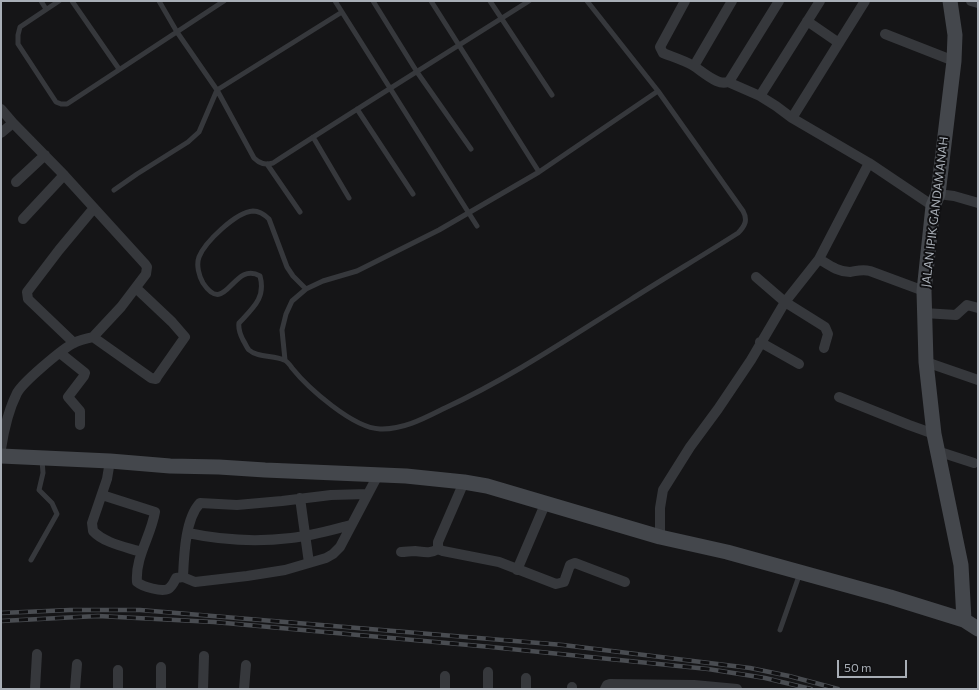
<!DOCTYPE html>
<style>
body{margin:0}
#map{position:relative;width:979px;height:690px;overflow:hidden;background:#151517;font-family:Commissioner,sans-serif}
canvas{display:block}
.frame{position:absolute;inset:0;border:2px solid #a8aeb6;pointer-events:none}
.scale{position:absolute;left:837px;top:660px;width:70px;height:18px;box-sizing:border-box;border:2px solid #a8aeb6;border-top:0;padding-left:5px;font-size:12px;line-height:14px;white-space:nowrap;color:#a8aeb6;-webkit-text-stroke:3px #101012;paint-order:stroke}
</style>
<div id="map">
<canvas width="979" height="690"></canvas>
<div class="frame"></div>
<div class="scale">50 m</div>
</div>
<script>
const ctx = document.querySelector('canvas').getContext('2d');
ctx.lineJoin = 'round';
function stroke(path, color, width, dash) {
  ctx.strokeStyle = color;
  ctx.lineWidth = width;
  ctx.lineCap = dash ? 'butt' : 'round';
  ctx.setLineDash(dash || []);
  ctx.stroke(path);
}
function drawText(font, color, halo, rows, align = 'center') {
  ctx.font = font + ' Commissioner,sans-serif';
  ctx.lineWidth = 4;
  ctx.setLineDash([]);
  ctx.textBaseline = 'middle';
  ctx.strokeStyle = halo;
  ctx.fillStyle = color;
  for (const [text, x, y, turn = 0] of rows) {
    ctx.save();
    ctx.translate(x, y);
    ctx.rotate((+turn || 0) * Math.PI / 180);
    ctx.textAlign = isNaN(turn) ? turn : align;
    if (halo) ctx.strokeText(text, 0, 0);
    ctx.fillText(text, 0, 0);
    ctx.restore();
  }
}
const lane = new Path2D(`
 M41,1L46,9
 M59,1L20,27L18,35V44L56,102L61,104H67L224,1
 M72,1L119,69
 M159,1L177,32L217,90L254,158C260,164 265,165 273,163C358,108 444,55 529,1
 M335,1L477,226
 M373,1L417,72L471,149
 M431,1L539,172
 M490,1L552,95
 M357,109L413,194
 M313,137L349,198
 M267,164L300,212
 M114,190L137,174L188,142L199,132L217,90L342,12
 M306,289L293,276L287,267L269,219C265,215 259,211 253,211C236,212 205,242 199,257C196,265 199,276 203,283C226,318 233,260 260,276C266,298 253,308 239,323C238,329 240,334 243,340C245,343 247,348 249,350C258,358 274,355 284,360C287,361 290,365 292,368C308,388 353,428 380,429C403,430 425,418 445,408C510,378 569,338 630,300C666,277 702,256 738,233C745,226 748,220 743,211L658,91L587,1
 M285,360L282,330L286,314L292,301L306,289L323,281L357,271L439,230L539,172L658,91
 M31,560L57,514L52,503L39,490L43,473L42,460
 M780,630L800,573`);
const street = new Path2D(`
 M685,1L660,47L663,53C673,57 683,60 692,65C701,70 721,90 730,80L779,1
 M971,1L978,3
 M807,21L839,43
 M885,34L954,61
 M694,66L732,1
 M728,82L760,96L776,106L792,118L869,163L933,206
 M760,96L820,1
 M1,109L13,123L64,175L145,264L147,267L146,274L121,307L93,337
 M792,118L865,1
 M1,133L13,123
 M16,182L45,155
 M938,194L954,196L978,203
 M23,219L64,175
 M819,259C829,265 838,272 850,272C857,271 862,269 870,271L924,291
 M756,277L785,302L825,327L828,334L824,348
 M924,313L956,315L967,305L978,308
 M760,342L799,364
 M74,343L28,299L27,292L59,250L94,208
 M60,353L85,373L84,376L68,397L80,411V425
 M926,362L978,380
 M839,397L909,425L934,434
 M1,449C4,429 8,411 17,393C23,382 60,351 72,344C78,340 86,339 93,337L151,378L156,379L157,377L185,337L172,322L136,288
 M937,451L974,463
 M110,461L107,479L92,523L93,531C104,543 126,547 141,552
 M464,482L438,542V549L443,551L499,562L556,584L564,582L570,565L575,563L625,582
 M102,495L155,512C151,536 135,557 137,582C143,587 162,592 168,589C172,587 174,582 176,578L183,577L195,582L247,576L285,570L326,558L333,554L340,547L378,475
 M300,498L309,563
 M188,533C221,540 258,542 291,538C311,536 331,530 351,525
 M660,537V508L663,490L690,447L718,409L751,360L785,302L819,259L869,163
 M401,552C406,552 410,551 415,551C424,552 430,554 438,549
 M517,570L546,502
 M183,577C184,556 185,519 200,503L237,505L282,501L331,495L368,494
 M118,670V689
 M526,678V689
 M35,689L37,654
 M75,689L77,664
 M161,689V667
 M203,689L204,656
 M244,689L246,665
 M445,689V676
 M488,689V672
 M572,689V687
 M605,689L607,685L610,684L694,685L737,689`);
const secondary = new Path2D(`
 M950,1L955,35L954,61L938,194L933,206L924,291L926,362L934,434L961,565L964,620
 M1,456L110,461L170,466L219,467L265,470L406,476L464,482L487,486L660,537L727,552L890,597L964,620L978,629`);
const rail = new Path2D(`
 M1,613L70,610H140L563,645L750,668L789,676L838,689
 M1,621L98,616L214,622L491,647L708,669L765,678L811,689`);
const streetNames = [
 ["JALAN IPIK GANDAMANAH",935,212,-83]
];
stroke(lane, '#36383c', 5);
stroke(street, '#36383c', 10);
stroke(secondary, '#44474c', 15);
stroke(rail, '#494c51', 4.5);
stroke(rail, '#101012', 3, [9]);
drawText('12px', '#a8aeb6', '#101012', streetNames);
</script>
